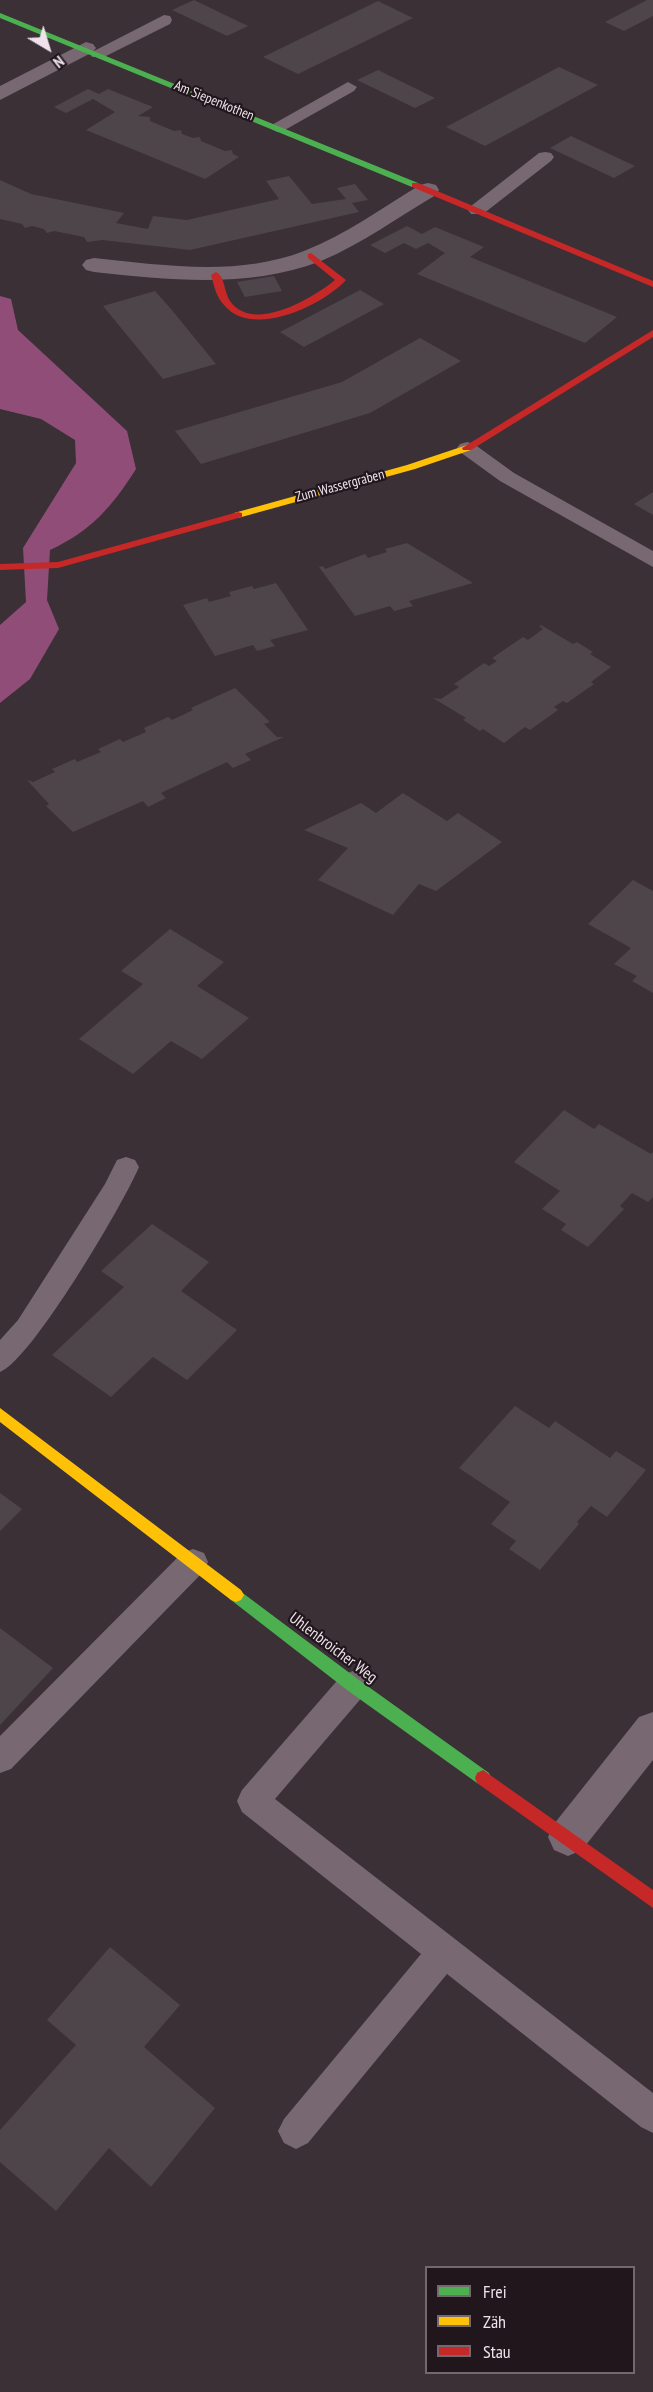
<!DOCTYPE html>
<meta charset="utf-8">
<style>
body{margin:0}
#map{position:relative;width:653px;height:2392px;overflow:hidden;background:#3a3036;font-family:"PT Sans Narrow",sans-serif}
canvas{display:block}
.legend{position:absolute;left:425px;top:2266px;width:210px;height:108px;box-sizing:border-box;background:#20161c;border:2px solid #73686e;margin:0;padding:8px 10px;list-style:none;font-size:18px;color:#efe2ea}
.legend li{display:flex;align-items:center;gap:12px;height:30px}
.legend b{width:30px;border:2px solid #73686e}
.north{position:absolute;left:18px;top:18px;width:60px;height:60px;-webkit-text-stroke:4px #20161c;paint-order:stroke;rotate:142deg;font-size:16px;font-weight:700;line-height:24px;text-align:center;color:#efe2ea}
.north::after{content:'';display:block;margin:auto;width:21px;height:27px;background:#efe2ea;clip-path:polygon(50% 0,100% 100%,50% 72%,0 100%)}
</style>
<div id="map">
<canvas width="653" height="2392"></canvas>
<ul class="legend">
<li><b style="height:8px;background:#4caf50"></b>Frei</li>
<li><b style="height:8px;background:#ffc107"></b>Zäh</li>
<li><b style="height:8px;background:#c62828"></b>Stau</li>
</ul>
<div class="north">N</div>
</div>
<script>
const ctx = document.querySelector('canvas').getContext('2d');
ctx.lineJoin = 'round';
function fill(path, color) {
  ctx.fillStyle = color;
  ctx.fill(path, 'evenodd');
}
function drawText(font, color, halo, rows, align = 'center') {
  ctx.font = font + ' "PT Sans Narrow",sans-serif';
  ctx.lineWidth = 4.5;
  ctx.setLineDash([]);
  ctx.textBaseline = 'middle';
  ctx.strokeStyle = halo;
  ctx.fillStyle = color;
  for (const [text, x, y, turn = 0] of rows) {
    ctx.save();
    ctx.translate(x, y);
    ctx.rotate((+turn || 0) * Math.PI / 180);
    ctx.textAlign = isNaN(turn) ? turn : align;
    if (halo) ctx.strokeText(text, 0, 0);
    ctx.fillText(text, 0, 0);
    ctx.restore();
  }
}
const water = new Path2D(`
 M0,296L11,299L18,330L127,431L136,469C112,507 91,531 50,550L47,600L59,629L30,679L0,703V625L26,602L23,548L76,463L75,440L41,419L0,409Z`);
const building = new Path2D(`
 M194,0L248,26L227,36L172,10Z
 M647,0H653V16L624,31L605,22Z
 M378,1L413,18L298,74L263,57Z
 M559,67L598,85L485,146L446,127Z
 M378,70L435,98L415,108L357,80Z
 M88,89L99,94L108,89L153,107L138,116L150,117V121L174,131L181,130L182,134L193,138L200,137L201,141L225,151L232,150L233,154L239,157L205,179L86,130L115,112L93,99L66,113L54,107Z
 M571,136L635,166L614,178L550,148Z
 M289,176L312,204L346,199L337,188L355,184L368,200L352,203L359,212L190,250L102,240L87,242L84,237L54,231L47,233L44,229L32,226L25,228L22,224L0,219V180L31,194L124,213L116,223L148,229L153,216L187,220L279,199L266,181Z
 M407,226L422,234L435,227L484,247L470,257L617,317L585,343L417,274L445,253L428,243L416,249L404,243L385,253L370,245Z
 M274,276L282,291L245,297L237,282Z
 M360,290L384,304L304,347L280,332Z
 M155,291L171,309L216,364L163,379L103,306Z
 M420,338L461,361L370,413L201,464L175,431L342,382Z
 M653,492V515L634,504Z
 M407,543L473,583L409,601L413,606L394,611L390,606L355,616L319,567L323,566L325,569L365,554L368,558L387,552L385,549Z
 M276,583L308,630L270,640L275,646L257,651L253,645L215,656L183,605L207,598L209,602L231,596L229,592L252,586L254,589Z
 M541,625L573,644L577,642L593,652L590,654L611,667L591,682L594,684L567,703L563,701L554,707L558,710L530,730L525,727L504,743L483,729L480,731L463,720L466,718L433,698L441,699L459,687L454,684L484,663L489,666L497,661L492,658L523,637L528,640L543,629L539,626Z
 M235,688L270,722L264,724L277,737H284L245,754L251,760L233,768L227,762L161,793L166,798L148,807L143,801L73,832L46,806L49,804L27,780L33,782L55,772L52,769L75,759L77,762L101,752L98,749L120,739L123,742L146,732L144,728L168,717L172,720L193,710L191,708Z
 M403,793L447,821L458,813L502,842L436,891L419,884L393,915L318,880L348,848L304,830L361,803L376,813Z
 M633,880L653,891V993L632,981L637,976L614,964L631,948L588,924Z
 M170,929L224,962L197,986L249,1018L202,1059L171,1041L133,1074L79,1039L143,984L121,971Z
 M564,1110L594,1129L599,1124L651,1154L653,1152V1197L648,1202L632,1193L620,1206L624,1209L588,1247L561,1230L566,1224L542,1209L560,1191L514,1162Z
 M152,1224L209,1262L181,1291L237,1330L187,1380L153,1357L111,1397L52,1355L124,1287L101,1271Z
 M515,1406L549,1428L555,1421L610,1458L616,1451L646,1470L607,1517L591,1506L577,1522L579,1524L540,1570L509,1549L516,1541L491,1524L510,1502L459,1468Z
 M0,1493L22,1509L0,1531Z
 M0,1628L53,1668L0,1725Z
 M110,1947L180,2005L144,2047L215,2108L151,2187L109,2148L56,2211L0,2162V2130L76,2045L47,2020Z`);
const lane = new Path2D(`
 M164,15L170,16L172,20L170,24L104,57H92L90,53Z
 M348,82L357,87L354,91L283,131L277,132L268,127Z
 M545,152L551,153L554,157L551,161L483,214H471L468,210L471,206L539,153Z
 M467,442L474,444L514,473L653,551V567L500,481L460,452L457,448L460,444Z
 M126,1157L135,1160L139,1167C124,1203 31,1361 0,1372V1340L18,1320L105,1184L117,1160Z
 M193,1549L204,1553L208,1562L204,1571L11,1769L0,1773V1736L182,1553Z
 M353,1671L364,1675L369,1685L364,1695L275,1799L653,2093V2133L641,2127L447,1974L308,2143L296,2149L284,2143L278,2131L284,2119L421,1954L242,1812L237,1801L242,1790L342,1675Z`);
const street = new Path2D(`
 M86,42L93,44L96,48L93,52L0,100V86Z
 M428,183L436,185L439,190L436,195C398,217 362,244 321,261C248,289 170,280 94,272L86,270L82,265L86,260L94,258C163,265 237,277 304,251C345,235 382,208 420,185Z
 M653,1712V1760L582,1850L568,1856L554,1850L548,1837L554,1824L639,1717Z`);
const fast = new Path2D(`
 M0,13L418,183L420,185L412,187L0,18Z
 M236,1588L359,1680L489,1773L491,1778L489,1783L483,1786L477,1783L347,1690L231,1600L228,1595L231,1590Z`);
const slow = new Path2D(`
 M467,445L471,446V450L415,469L238,518L233,515L234,513L407,465Z
 M0,1408L241,1590L244,1595L241,1600L236,1602L231,1600L0,1422Z`);
const jam = new Path2D(`
 M412,183H418L653,281V287L412,187Z
 M311,253L346,280C322,306 252,339 224,305C216,297 214,285 211,275L216,272C225,276 224,292 230,301C253,334 313,298 335,280L308,258V254Z
 M653,330V337L471,450H463L462,448Z
 M238,512L242,513V517L58,568L0,570V564L58,562Z
 M483,1770L653,1890V1908L477,1783L475,1778L477,1773Z`);
const farStreetnames = [
 ["Am Siepenkothen",214,101,22],
 ["Zum Wassergraben",340,486,-15]
];
const streetNames = [
 ["Uhlenbroicher Weg",333,1648,37]
];
fill(water, '#8f4d78');
fill(building, '#4e454b');
fill(lane, '#786872');
fill(street, '#786872');
fill(fast, '#4caf50');
fill(slow, '#ffc107');
fill(jam, '#c62828');
drawText('14px', '#efe2ea', '#20161c', farStreetnames);
drawText('16px', '#efe2ea', '#20161c', streetNames);
</script>
